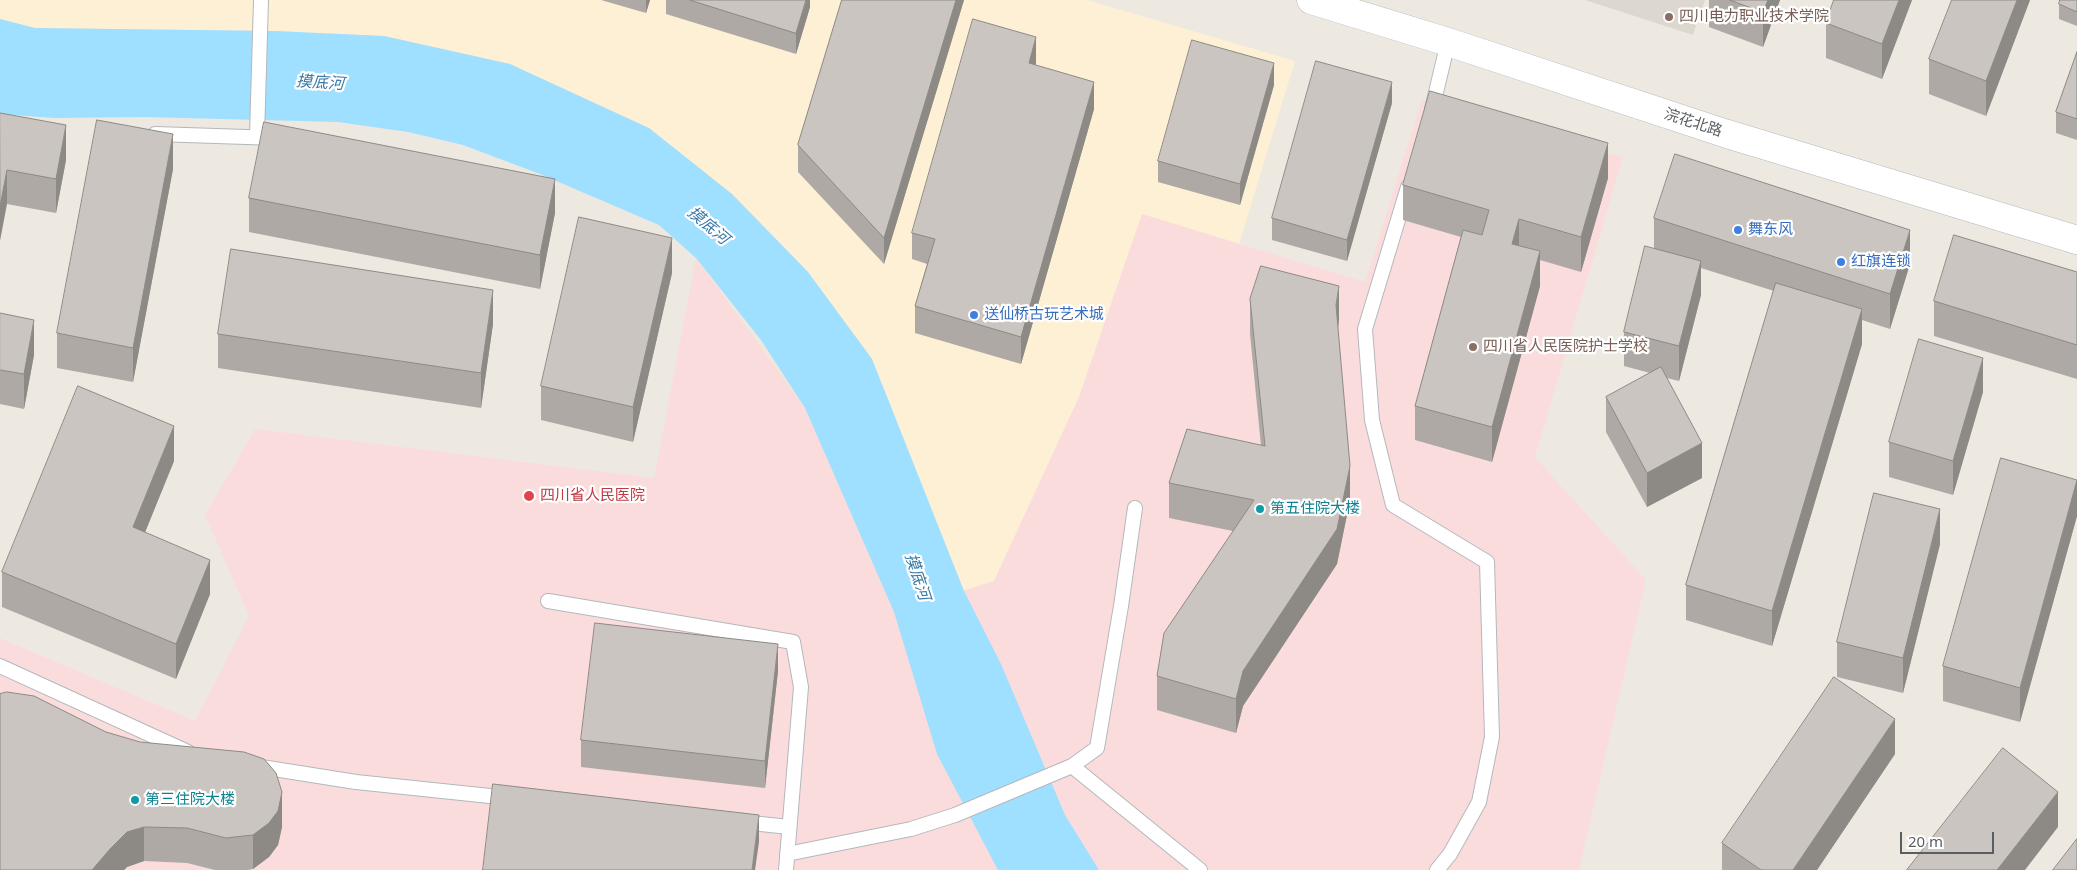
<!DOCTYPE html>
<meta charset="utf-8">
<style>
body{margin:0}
#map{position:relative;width:2077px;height:870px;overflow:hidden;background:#ede9e1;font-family:"Noto Sans",sans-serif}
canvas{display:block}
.scale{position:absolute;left:1900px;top:832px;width:94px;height:22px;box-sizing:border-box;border:2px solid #5a5e62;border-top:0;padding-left:6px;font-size:15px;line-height:18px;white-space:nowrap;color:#5a5e62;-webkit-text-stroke:4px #fff;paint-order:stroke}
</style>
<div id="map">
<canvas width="2077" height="870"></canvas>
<div class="scale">20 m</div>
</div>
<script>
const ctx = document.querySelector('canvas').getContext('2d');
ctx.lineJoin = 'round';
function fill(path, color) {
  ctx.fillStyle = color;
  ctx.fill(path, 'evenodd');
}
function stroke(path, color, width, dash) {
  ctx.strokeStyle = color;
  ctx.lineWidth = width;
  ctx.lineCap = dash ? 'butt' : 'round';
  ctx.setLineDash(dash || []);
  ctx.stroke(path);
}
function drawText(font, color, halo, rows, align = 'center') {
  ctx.font = font + ' "Noto Sans","Noto Sans SC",sans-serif';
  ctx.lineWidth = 4.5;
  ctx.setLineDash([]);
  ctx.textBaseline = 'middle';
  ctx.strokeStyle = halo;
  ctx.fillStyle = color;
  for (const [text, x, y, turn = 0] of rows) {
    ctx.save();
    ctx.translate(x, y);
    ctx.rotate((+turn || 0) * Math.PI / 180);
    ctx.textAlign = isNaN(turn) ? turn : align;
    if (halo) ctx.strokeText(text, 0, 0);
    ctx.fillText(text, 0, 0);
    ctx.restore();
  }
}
const commercial = new Path2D(`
 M0,0H1087L1295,61L1239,244L1142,214L1079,397L994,581L964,591L872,359L808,272L732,194L510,64L384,36L275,31L35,28L0,19Z`);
const education = new Path2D(`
 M1585,0H1705L1693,35Z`);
const medical = new Path2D(`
 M1422,99L1623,157L1535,457L1646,580L1579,870H0V638L195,721L249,616L205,515L255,429L654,478L696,258L805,408L894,612L994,581L1079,397L1142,214L1365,282Z`);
const water = new Path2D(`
 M0,19L35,28L275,31L384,36L510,64L649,128L732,194L808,272L872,359L964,591L1001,664L1065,815L1099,870H998L937,754L894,612L805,408L761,340L696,258L659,225L540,174L463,145L408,132L338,122L145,117L54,118L0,114Z`);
const service = new Path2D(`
 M1432,109L1448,42
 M155,134L277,138
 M257,136L261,0
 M1408,187L1365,329L1372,420L1393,505L1487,562L1492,737L1479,802L1450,854L1437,870
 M548,601L793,642L801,687L786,870
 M0,666L188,752
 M255,766L356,782L509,798
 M1072,766L1200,870
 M742,822L789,827
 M787,854L911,829L955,815L1072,766L1097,748L1121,606L1135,508`);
const tertiary = new Path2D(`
 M1311,0L1448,42L1724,133L2077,240`);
const wall = new Path2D(`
 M601,0H650L646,13Z
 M666,0H810V7L796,54L666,14Z
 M842,0H964L884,264L798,172V145Z
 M1709,0H1780L1763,47L1709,27Z
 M1912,0L1882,79L1826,58V23Z
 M2030,0L1986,116L1929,94V59Z
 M2077,0V26L2059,19V4Z
 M2077,52V140L2056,133V112Z
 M1036,64L1035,65L1094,109L1021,364L915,333V306L927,264L912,259V233Z
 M1274,85L1240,205L1158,182V161Z
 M1392,103L1347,261L1272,240V218Z
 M0,113L66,160L56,213L7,204Z
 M173,169L133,382L57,368V333Z
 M1608,178L1581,272L1540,260V286L1492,462L1415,440V406L1461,237L1403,220V185Z
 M249,198L555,213L540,289L249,232Z
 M1654,218L1910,264L1890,329L1862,320V344L1772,646L1686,620V585L1774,291L1701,268V295L1679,381L1667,378L1702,478L1647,507L1606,432V397L1650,373L1624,366V332L1654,248Z
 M2077,272V379L1934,336V301Z
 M672,273L633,442L541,420V386Z
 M1250,299L1339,320L1338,328L1350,500L1337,564L1243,706L1236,733L1157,710V676L1233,531L1169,518V483L1261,446L1250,334Z
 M0,313L34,355L24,409L0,404Z
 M493,324L481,408L218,368V334Z
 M1983,392L1953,495L1889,477V442Z
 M174,461L145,532L210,594L176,679L2,607V572Z
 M2077,480V516L2020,722L1943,701V666Z
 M1940,544L1903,693L1837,677V642Z
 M778,671L765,788L581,767V740Z
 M0,694L282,827L278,845L269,857L253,869L247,870H215L187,863L144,861L127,867L124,870H0Z
 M1895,754L1817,870H1722V843Z`);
const shadedWall = new Path2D(`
 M646,0H650L646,13Z
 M806,0H810V7L796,54V33Z
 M956,0H964L884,264V238Z
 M1768,0H1780L1763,47V12Z
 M1899,0H1912L1882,79V44Z
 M2017,0H2030L1986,116V81Z
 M1036,37V64L1029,90V63Z
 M1274,63V85L1240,205V184Z
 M1094,82V109L1021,364V337Z
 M1392,82V103L1347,261V240Z
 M66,125V160L56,213V179Z
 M173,134V169L133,382V348Z
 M1608,143V178L1581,272V237Z
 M7,170V204L0,241V206Z
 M555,179V213L540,289V255Z
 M1519,219V254L1512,244Z
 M1910,230V264L1890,329V294Z
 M672,238V273L633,442V407Z
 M1540,251V286L1492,462V427Z
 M1701,261V295L1679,381V346Z
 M1339,286V320L1336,340V305Z
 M493,290V324L481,408V373Z
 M1862,309V344L1772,646V611Z
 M34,320V355L24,409V374Z
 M1983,358V392L1953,495V461Z
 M174,426V461L133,562V527Z
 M1702,443V478L1647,507V473Z
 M1350,466V500L1337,564L1243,706L1236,733V699L1243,671Z
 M2077,481V516L2020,722V688Z
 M1940,509V544L1903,693V658Z
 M210,560V594L176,679V644Z
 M778,644V671L765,788V761Z
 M1895,719V754L1817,870H1793Z
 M282,792V827L278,845L269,857L253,869V835Z
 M2058,792V827L2025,870H1997Z
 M759,815V842L755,870H752Z
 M144,827V861L127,867L124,870H92L110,849L127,832Z`);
const building = new Path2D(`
 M690,0H806L796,33Z
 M842,0H956L884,238L798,145Z
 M1730,0H1768L1763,12Z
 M1834,0H1899L1882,44L1826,23Z
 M1952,0H2017L1986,81L1929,59Z
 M2060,0H2077V12L2059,4Z
 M973,19L1036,37L1029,63L1094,82L1021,337L915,306L935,239L912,233Z
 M1192,40L1274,63L1240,184L1158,161Z
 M2077,52V119L2056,112Z
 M1316,61L1392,82L1347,240L1272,218Z
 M1430,91L1608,143L1581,237L1519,219L1512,244L1540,251L1492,427L1415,406L1463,230L1482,235L1489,210L1403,185Z
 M0,113L66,125L56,179L7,170L0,206Z
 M97,120L173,134L133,348L57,333Z
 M264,122L555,179L540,255L249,198Z
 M1675,154L1910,230L1890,294L1654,218Z
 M579,217L672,238L633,407L541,386Z
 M1954,235L2077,272V345L1934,301Z
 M1645,246L1701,261L1679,346L1624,332Z
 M231,249L493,290L481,373L218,334Z
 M1261,266L1339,286L1336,305L1350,466L1337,529L1243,671L1236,699L1157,676L1164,633L1254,500L1169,483L1187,429L1265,446L1250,299Z
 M1776,283L1862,309L1772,611L1686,585Z
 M0,313L34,320L24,374L0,370Z
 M1919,339L1983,358L1953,461L1889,442Z
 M1661,367L1702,443L1647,473L1606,397Z
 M78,386L174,426L133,527L210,560L176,644L2,572Z
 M2001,458L2077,480L2020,688L1943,666Z
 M1874,493L1940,509L1903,658L1837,642Z
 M595,623L778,644L765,761L581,740Z
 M1834,677L1895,719L1793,870H1761L1722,843Z
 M7,692L34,696L106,732L140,742L244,752L264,759L276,773L282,792L278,811L269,823L253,835L226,838L187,828L144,827L127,832L110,849L92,870H0V694Z
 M2003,748L2058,792L1997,870H1907Z
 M493,784L759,815L752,870H483Z
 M2077,839V870H2053Z`);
const markers = [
 [1669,17,5,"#8d6e63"],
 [1738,230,5,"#3f7fe0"],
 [1841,262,5,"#3f7fe0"],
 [974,315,5,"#3f7fe0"],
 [1473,347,5,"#8d6e63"],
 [529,496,6,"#e0444e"],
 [1260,509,5,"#0f9aa8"],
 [135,800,5,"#0f9aa8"]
];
const educationNames = [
 ["四川电力职业技术学院",1679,17],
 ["四川省人民医院护士学校",1483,347]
];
const streetNames = [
 ["浣花北路",1693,123,18]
];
const shopNames = [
 ["舞东风",1748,230],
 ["红旗连锁",1851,262],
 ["送仙桥古玩艺术城",984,315]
];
const healthNames = [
 ["四川省人民医院",540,496]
];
const cultureNames = [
 ["第五住院大楼",1270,509],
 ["第三住院大楼",145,800]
];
const waterNames = [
 ["摸底河",320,83,4],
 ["摸底河",708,226,40],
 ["摸底河",917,577,72]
];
fill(commercial, '#fef0d5');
fill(education, '#ddd8cf');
fill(medical, '#fbdcdc');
fill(water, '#9fdfff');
stroke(service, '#b4b8bc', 16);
stroke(tertiary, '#b4b8bc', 29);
stroke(service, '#fff', 14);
stroke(tertiary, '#fff', 28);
fill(wall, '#aea9a5');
fill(shadedWall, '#8d8a86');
fill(building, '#cac5c0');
stroke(building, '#8d8a86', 1);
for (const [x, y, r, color] of markers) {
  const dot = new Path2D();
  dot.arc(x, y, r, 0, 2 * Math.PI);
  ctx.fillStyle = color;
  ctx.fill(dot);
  stroke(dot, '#fff', 2);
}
drawText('15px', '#785e54', '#fff', educationNames, 'left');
drawText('15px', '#5a5e62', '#fff', streetNames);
drawText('15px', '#366cbe', '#fff', shopNames, 'left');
drawText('15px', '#be3a42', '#fff', healthNames, 'left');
drawText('15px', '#0d838f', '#fff', cultureNames, 'left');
drawText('italic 16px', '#3a7ba7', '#fff', waterNames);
</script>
